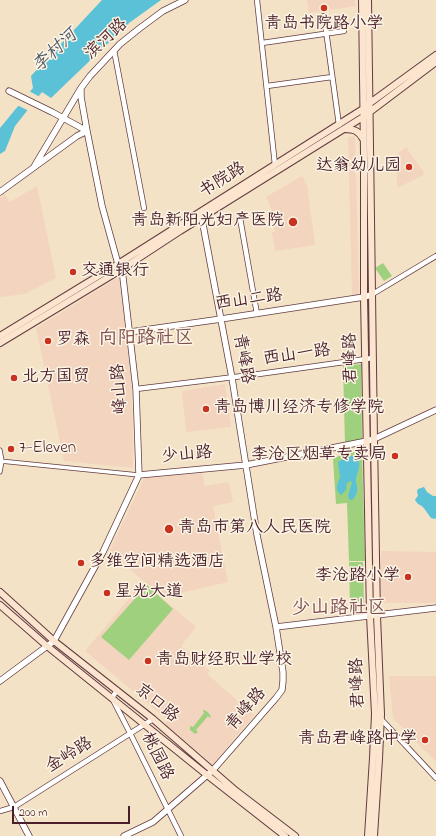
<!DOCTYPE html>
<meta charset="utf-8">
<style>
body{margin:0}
#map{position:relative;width:436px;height:836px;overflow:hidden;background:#f3e2c5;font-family:"Indie Flower",sans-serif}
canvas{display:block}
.scale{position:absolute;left:12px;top:806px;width:118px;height:18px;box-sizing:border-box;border:2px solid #4a1f2b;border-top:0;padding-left:5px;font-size:12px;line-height:14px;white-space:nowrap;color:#4a1f2b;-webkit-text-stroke:3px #fcf5e5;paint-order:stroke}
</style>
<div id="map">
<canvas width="436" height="836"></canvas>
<div class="scale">200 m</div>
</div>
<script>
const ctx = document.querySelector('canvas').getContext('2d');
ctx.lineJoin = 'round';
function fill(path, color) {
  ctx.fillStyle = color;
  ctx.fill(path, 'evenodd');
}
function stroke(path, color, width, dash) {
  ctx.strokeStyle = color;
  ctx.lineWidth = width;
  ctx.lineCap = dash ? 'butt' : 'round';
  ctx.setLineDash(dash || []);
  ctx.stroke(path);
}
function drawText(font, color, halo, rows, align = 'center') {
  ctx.font = font + ' "Indie Flower","LXGW WenKai TC",sans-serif';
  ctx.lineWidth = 3;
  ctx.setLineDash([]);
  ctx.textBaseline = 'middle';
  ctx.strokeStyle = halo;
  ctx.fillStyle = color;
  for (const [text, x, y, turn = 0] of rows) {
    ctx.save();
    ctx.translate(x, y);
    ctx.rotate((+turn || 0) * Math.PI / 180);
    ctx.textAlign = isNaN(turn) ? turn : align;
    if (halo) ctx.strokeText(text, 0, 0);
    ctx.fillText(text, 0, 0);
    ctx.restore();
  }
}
const built = new Path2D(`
 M307,0H355L356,6L309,13Z
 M355,136L359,295H352L348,137Z
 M406,147L425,174L397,188V161L398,153Z
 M302,176L307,185L315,245L275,251L272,232H275L272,211L266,197Z
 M37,186L56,278L25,294L0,297V198L5,194L10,202Z
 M119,277L132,390L133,468L64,461L36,328Z
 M225,384L231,427L186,432L182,391Z
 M202,473L205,486L229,482L233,502L213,506L228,582L163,597L109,552L144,478Z
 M381,551L436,552V603H380Z
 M143,582L196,627L181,646L210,671L207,674L254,715L213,764L165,725L168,720L85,651Z
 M389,676H436V762L393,718Z`);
const green = new Path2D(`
 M383,263L392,276L384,281L375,268Z
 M361,364L362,440L345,444L343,366Z
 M362,451L365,561H349L347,503L336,504L333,459L346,452Z
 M363,562L364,605L350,606L349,562Z
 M147,585L173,609L129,660L101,637Z
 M203,710C207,710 210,714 211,717L210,718L208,716L196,730L198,732L195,734L190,730V726L193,727L204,713L203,711Z`);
const water = new Path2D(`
 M102,0H161L129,23L51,98L42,92L15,126L5,151L0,154V128L33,88L31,76Z
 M352,456H356C363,464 357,471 356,480C356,483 356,483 357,486C358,491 356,497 352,500H350L348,496L352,482L350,481L347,483L346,490L341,495C333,487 339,484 340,476C340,472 338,467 338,462L343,459Z
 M424,487L427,492L433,496H436V518L435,519L431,518C427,513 424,506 418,504L415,500L416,498L418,496L417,491L418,489Z`);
const pier = new Path2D(`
 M29,91L40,97L29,111L17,105Z`);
const pedestrian = new Path2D(`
 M0,450L2,461L0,472
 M0,461L139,475`);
const minor = new Path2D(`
 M257,0L275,165
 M324,16L339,125
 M262,43L344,31
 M114,50L144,208
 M267,86L332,77
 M240,218L257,314
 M371,295L436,256
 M136,389L259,374L373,358
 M117,690L112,698L130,733L181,836
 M380,718L436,778
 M0,811L14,807L153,719`);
const tertiary = new Path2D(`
 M9,91L52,112L87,131
 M35,165L81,88
 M0,192L77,136L87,131
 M130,332L221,319L364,297L371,295
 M139,475L246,465L367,441L374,439L436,410
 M276,627L436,608
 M0,681L54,641L103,552L139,475L136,389L122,269L118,264L102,206L87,131L81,97V88L90,76L120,44L140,28L163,11L185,0
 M0,781L29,836
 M124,836L153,822L213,770L276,698L282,690L283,681V672L276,627L257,535L232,378L201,214`);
const secondary = new Path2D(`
 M362,0L364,154V297L370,616L375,714L373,758L368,836
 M368,0L374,439L377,616L381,714L379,759L374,836
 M345,129C354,129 359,131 363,139
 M0,336L118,264L363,109L370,103L436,55
 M0,343L122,269L180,231L363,117L436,62
 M0,592L54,641L153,719L236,791L295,836
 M0,605L47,646L207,775L285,836`);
const markers = [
 [324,8,4,"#c8321e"],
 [409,167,4,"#c8321e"],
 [293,222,5,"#c8321e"],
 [73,272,4,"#c8321e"],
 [48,341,4,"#c8321e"],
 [14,378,4,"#c8321e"],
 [206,409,4,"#c8321e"],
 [11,449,4,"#c8321e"],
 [395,456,4,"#c8321e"],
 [169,529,5,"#c8321e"],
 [81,563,4,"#c8321e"],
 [408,577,4,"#c8321e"],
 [107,593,4,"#c8321e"],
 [148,661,4,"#c8321e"],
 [425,740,4,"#c8321e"]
];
const poiNames = [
 ["青岛书院路小学",324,25,"center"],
 ["达翁幼儿园",401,167,"right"],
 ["青岛新阳光妇产医院",284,222,"right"],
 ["交通银行",81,272],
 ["罗森",56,341],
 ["北方国贸",22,378],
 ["青岛博川经济专修学院",214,409],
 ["7-Eleven",19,449],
 ["李沧区烟草专卖局",387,456,"right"],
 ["青岛市第八人民医院",178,529],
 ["多维空间精选酒店",89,563],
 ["李沧路小学",400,577,"right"],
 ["星光大道",115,593],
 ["青岛财经职业学校",156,661],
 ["青岛君峰路中学",417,740,"right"]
];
const streetNames = [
 ["滨河路",107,40,-43],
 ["书院路",223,181,-32],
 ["西山二路",249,301,-8],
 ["西山一路",297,356,-8],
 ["君峰路",352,358,-91],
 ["青峰路",242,359,80],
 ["峰山路",121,389,-94],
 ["少山路",187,456,-5],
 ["君峰路",359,683,-92],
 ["京口路",156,704,39],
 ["青峰路",247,710,-49],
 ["金岭路",70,756,-32],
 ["桃园路",156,757,64]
];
const waterNames = [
 ["李村河",56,52,-43]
];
const quarterNames = [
 ["向阳路社区",146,340],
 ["少山路社区",339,610]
];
fill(built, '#f3d4bf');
fill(green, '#9fd07e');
fill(water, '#5ac1d7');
fill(pier, '#f3e2c5');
stroke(pedestrian, '#633c42', 5);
stroke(minor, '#633c42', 6);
stroke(tertiary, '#633c42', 7);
stroke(secondary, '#633c42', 8);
stroke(pedestrian, '#fff', 3.5);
stroke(minor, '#fff', 4.5);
stroke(tertiary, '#fff', 5.5);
stroke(secondary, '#fbe5cf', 6);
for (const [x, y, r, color] of markers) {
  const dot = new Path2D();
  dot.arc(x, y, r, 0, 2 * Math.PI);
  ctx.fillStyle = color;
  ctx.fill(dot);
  stroke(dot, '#fcf5e5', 1.5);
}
drawText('17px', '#4a1f2b', '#fcf5e5', poiNames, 'left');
drawText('17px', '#4a1f2b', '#fcf5e5', streetNames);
drawText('italic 18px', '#505867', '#fcf5e5', waterNames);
drawText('19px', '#7f4d50', '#fcf5e5', quarterNames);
</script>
